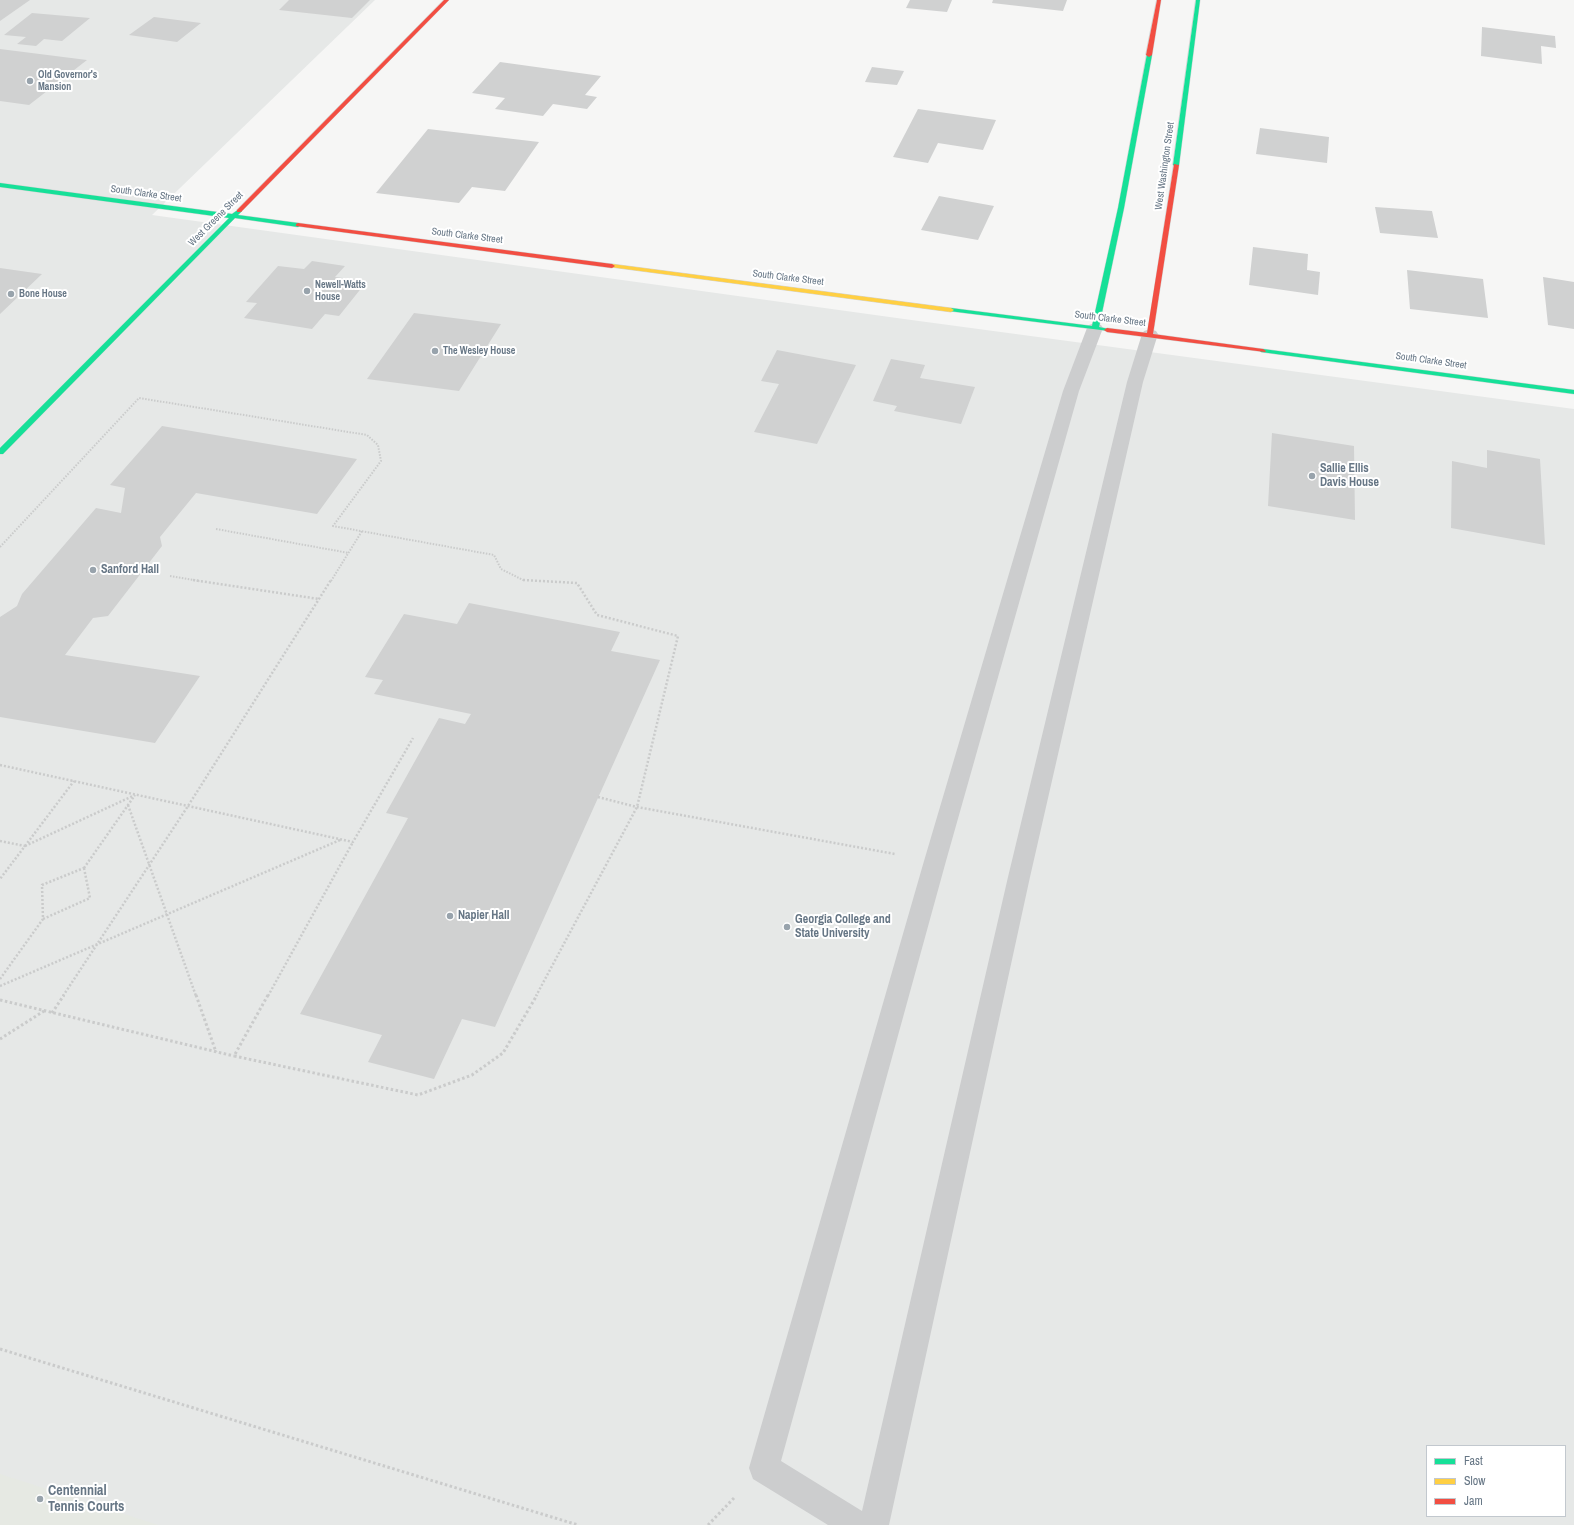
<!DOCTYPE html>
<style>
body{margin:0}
#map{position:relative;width:1574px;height:1525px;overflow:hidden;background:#f6f6f5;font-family:"Archivo Narrow",sans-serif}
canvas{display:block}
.legend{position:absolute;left:1426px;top:1445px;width:140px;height:72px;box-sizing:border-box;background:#fff;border:1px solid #c2c8ce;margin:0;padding:5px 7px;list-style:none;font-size:12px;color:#667685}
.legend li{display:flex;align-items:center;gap:8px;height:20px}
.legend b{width:20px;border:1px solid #c2c8ce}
</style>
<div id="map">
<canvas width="1574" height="1525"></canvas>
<ul class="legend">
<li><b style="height:5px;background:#16e098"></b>Fast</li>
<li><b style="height:5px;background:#ffcf43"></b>Slow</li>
<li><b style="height:5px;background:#f24e42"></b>Jam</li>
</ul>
</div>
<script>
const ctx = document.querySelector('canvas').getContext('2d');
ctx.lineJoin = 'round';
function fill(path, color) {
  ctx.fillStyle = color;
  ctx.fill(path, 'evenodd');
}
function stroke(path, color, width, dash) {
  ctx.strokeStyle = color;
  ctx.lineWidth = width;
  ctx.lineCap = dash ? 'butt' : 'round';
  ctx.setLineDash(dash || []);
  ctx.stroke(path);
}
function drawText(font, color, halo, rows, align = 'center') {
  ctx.font = font + ' "Archivo Narrow",sans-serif';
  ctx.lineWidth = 4;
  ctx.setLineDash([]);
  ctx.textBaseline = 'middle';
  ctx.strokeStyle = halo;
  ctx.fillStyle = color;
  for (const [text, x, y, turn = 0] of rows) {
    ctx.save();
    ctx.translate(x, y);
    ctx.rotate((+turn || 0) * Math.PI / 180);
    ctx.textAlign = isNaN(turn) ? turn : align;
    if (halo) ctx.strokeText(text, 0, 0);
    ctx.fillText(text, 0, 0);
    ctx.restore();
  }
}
const built = new Path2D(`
 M0,0H375L152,215L904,319L1574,409V1525H0ZM1427,1446H1565V1516H1427Z`);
const green = new Path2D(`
 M0,1474L158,1525H0Z`);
const building = new Path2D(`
 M0,0H30L0,21Z
 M289,0H370L352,18L279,10Z
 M910,0H952L947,12L906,8Z
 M993,0H1067L1063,11L992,3Z
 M32,13L90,18L62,41L44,39L36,46L17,44L26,37L4,35Z
 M154,17L201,23L177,42L129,35Z
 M1482,27L1555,36L1556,48L1541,46L1542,64L1481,56Z
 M0,49L87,60L29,105L0,101Z
 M500,62L601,76L585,95L597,97L587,109L553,104L543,116L495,109L505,98L472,93Z
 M872,67L904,71L897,85L865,82Z
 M918,109L996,120L983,150L938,143L928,163L893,157Z
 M1260,128L1329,137L1327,163L1256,154Z
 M428,129L539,142L505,191L472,187L459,203L376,193Z
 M939,196L994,206L978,240L921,230Z
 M1375,207L1432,211L1438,238L1380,233Z
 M1253,247L1308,254L1307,270L1320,272L1318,295L1249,285Z
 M312,261L345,266L335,277L367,281L339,316L325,314L312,329L244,318L257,303L246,302L278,266L304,269Z
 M0,268L42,274L0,314Z
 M1407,270L1483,279L1488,318L1410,309Z
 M1543,277L1574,282V329L1548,325Z
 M414,313L501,324L459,391L367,379Z
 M777,350L856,365L817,444L754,432L779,384L761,381Z
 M891,359L925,365L920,378L975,387L961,424L894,411L897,406L873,401Z
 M162,426L357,459L317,514L196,493L160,537L162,546L108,616L93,618L65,655L200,676L155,743L0,717V617L17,606L22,594L96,508L121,513L125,488L110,485Z
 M1272,433L1354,446L1355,520L1268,506Z
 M1487,450L1540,459L1545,545L1451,528L1452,461L1487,468Z
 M469,603L620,632L611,651L660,660L495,1027L462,1019L434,1079L368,1062L382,1035L300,1014L408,818L386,813L439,718L465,724L471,714L374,694L383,680L365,677L404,614L457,624Z`);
const pathFar2 = new Path2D(`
 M216,529L349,553
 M0,547L139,398L367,435L378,445L381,461L333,526L494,555L501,569L525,581
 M170,576L200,581
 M331,581L362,531`);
const pathFar1 = new Path2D(`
 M193,580L319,599
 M523,580L577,583L597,615L678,636L637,807L536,996
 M0,765L353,842L413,738
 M598,797L637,807L895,854
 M128,805L196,996
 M0,841L25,846L0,879
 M25,846L135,795
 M25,846L74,781
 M84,868L135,795
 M84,868L90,898L43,919L42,885Z
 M0,979L43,919
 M0,986L340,840
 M63,996L188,806L331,580
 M268,996L353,842`);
const path = new Path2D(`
 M196,995L216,1052
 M268,995L234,1056L418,1095L472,1075L503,1053L537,995
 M0,1000L234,1056
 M52,1013L64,995
 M0,1039L44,1011
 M0,1349L578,1525
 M708,1525L734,1498`);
const lane = new Path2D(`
 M1095,323L1101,325L1103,328L1079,391L946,861L781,1461L862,1511L1008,877L1127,382L1142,334L1144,331L1150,329L1156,331L1158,334L1143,382L1030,877L889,1525H828L753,1479L749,1468L924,861L1063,391L1087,328L1089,325Z`);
const fast = new Path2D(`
 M1196,0H1200L1179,165L1176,167L1173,165Z
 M1147,54L1152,55L1124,208L1099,327L1109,329V331L949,311V309L951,308L1092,326L1118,208Z
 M0,183L232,214L239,209L242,211L238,215L298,223L301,225L298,227L235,218L3,454H0V448L229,218L0,187Z
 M1263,349L1574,390V394L1261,352L1260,351Z`);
const slow = new Path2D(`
 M612,264L951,308L954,310L951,312L610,267V265Z`);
const jam = new Path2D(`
 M444,0H449L241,212H237V210Z
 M1157,0H1161L1152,55L1149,57L1146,55Z
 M1174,164L1179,165L1153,334L1263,349L1266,351L1265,352L1107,332L1104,330L1107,328L1147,333Z
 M298,223L612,264L615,266L612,268L296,226V224Z`);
const markers = [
 [30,81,4,"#98a3ac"],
 [307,291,4,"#98a3ac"],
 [11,294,4,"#98a3ac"],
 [435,351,4,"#98a3ac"],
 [1312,476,4,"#98a3ac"],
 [93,570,4,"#98a3ac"],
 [450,916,4,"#98a3ac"],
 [787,927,4,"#98a3ac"],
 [40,1499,4,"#98a3ac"]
];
const farPoinames = [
 ["Old Governor's",38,75],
 ["Mansion",38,87],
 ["Newell-Watts",315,285],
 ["House",315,297],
 ["Bone House",19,294],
 ["The Wesley House",443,351]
];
const farStreetnames = [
 ["West Washington Street",1165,166,-82],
 ["South Clarke Street",146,194,8],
 ["West Greene Street",216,219,-45],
 ["South Clarke Street",467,236,7],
 ["South Clarke Street",788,278,7],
 ["South Clarke Street",1110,319,7],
 ["South Clarke Street",1431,361,8]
];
const poiNames = [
 ["Sallie Ellis",1320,469],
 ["Davis House",1320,483],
 ["Sanford Hall",101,570],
 ["Napier Hall",458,916],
 ["Georgia College and",795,920],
 ["State University",795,934]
];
const nearPoinames = [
 ["Centennial",48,1491],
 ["Tennis Courts",48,1507]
];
fill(built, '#e6e8e7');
fill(green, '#e6e9e3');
fill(building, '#d0d1d1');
stroke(fast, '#d2d4d4', 1);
stroke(slow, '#d2d4d4', 1);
stroke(jam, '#d2d4d4', 1);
stroke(pathFar2, '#cacbcb', 2, [1.5, 1.5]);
stroke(pathFar1, '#cacbcb', 2.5, [2, 2]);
stroke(path, '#cacbcb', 3, [2.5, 2.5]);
fill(lane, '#cccdce');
fill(fast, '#16e098');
fill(slow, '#ffcf43');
fill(jam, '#f24e42');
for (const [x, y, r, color] of markers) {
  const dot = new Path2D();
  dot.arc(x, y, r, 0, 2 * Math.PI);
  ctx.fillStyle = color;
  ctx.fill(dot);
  stroke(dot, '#fff', 1.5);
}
drawText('bold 10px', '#667685', '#fff', farPoinames, 'left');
drawText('10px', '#667685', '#fff', farStreetnames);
drawText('bold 12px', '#667685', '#fff', poiNames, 'left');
drawText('bold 14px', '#667685', '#fff', nearPoinames, 'left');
</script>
